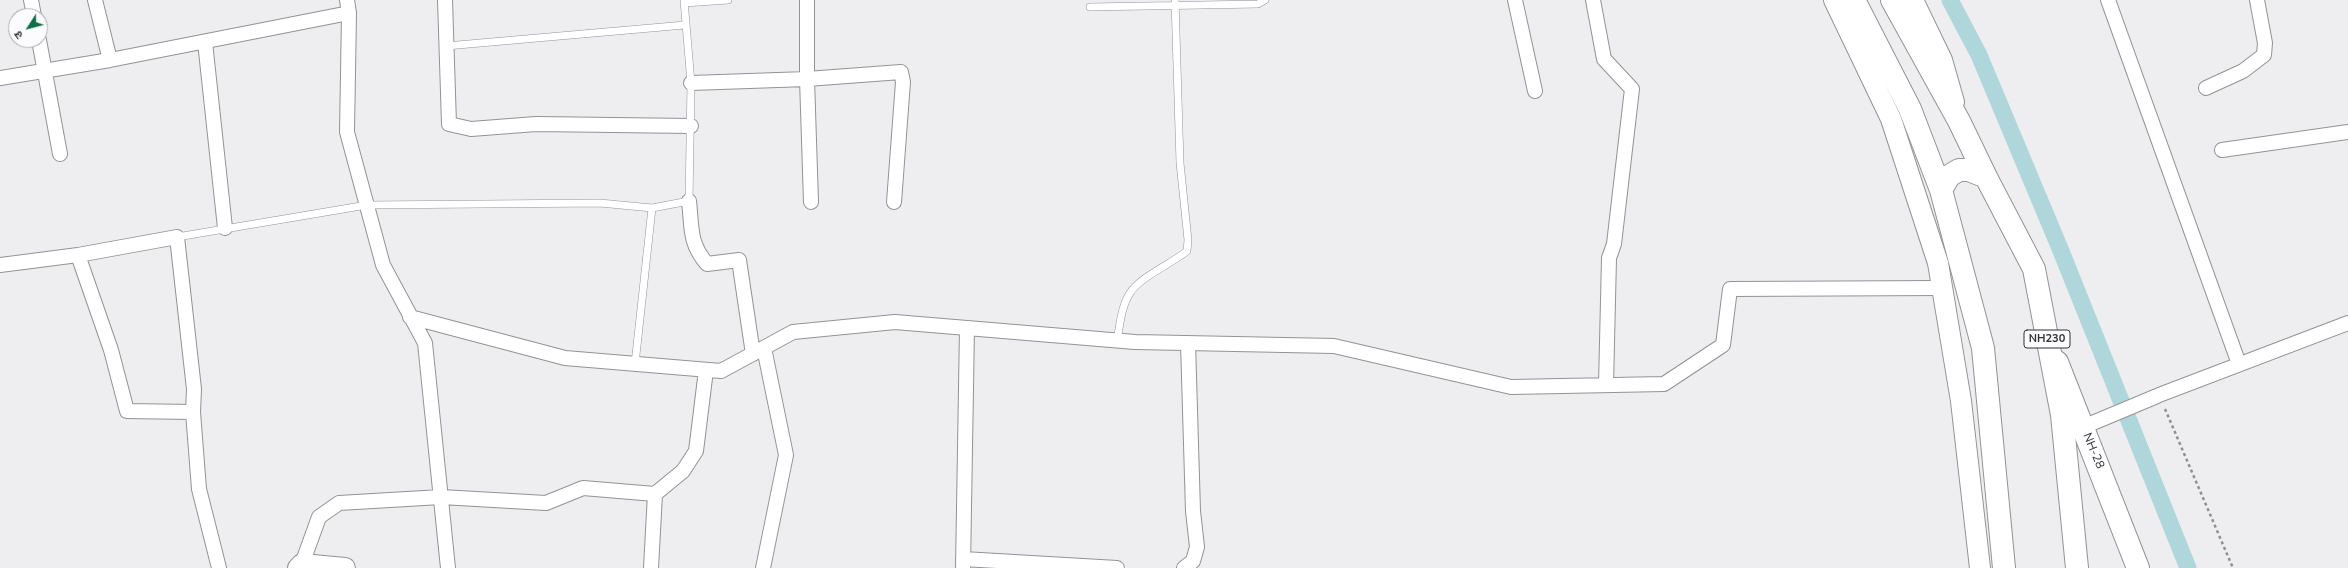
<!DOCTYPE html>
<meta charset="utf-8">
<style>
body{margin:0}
#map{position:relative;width:2348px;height:568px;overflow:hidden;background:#eeeef1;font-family:"Nunito Sans","Noto Sans Devanagari",sans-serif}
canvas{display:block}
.north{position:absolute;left:8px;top:8px;width:40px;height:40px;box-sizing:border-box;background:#fcfbfe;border:1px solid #abaaad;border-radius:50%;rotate:234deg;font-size:11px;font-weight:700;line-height:16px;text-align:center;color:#323133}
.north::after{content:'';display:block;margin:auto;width:14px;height:18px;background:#0d6f45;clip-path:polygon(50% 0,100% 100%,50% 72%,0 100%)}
</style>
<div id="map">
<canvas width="2348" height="568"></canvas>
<div class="north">उ</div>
</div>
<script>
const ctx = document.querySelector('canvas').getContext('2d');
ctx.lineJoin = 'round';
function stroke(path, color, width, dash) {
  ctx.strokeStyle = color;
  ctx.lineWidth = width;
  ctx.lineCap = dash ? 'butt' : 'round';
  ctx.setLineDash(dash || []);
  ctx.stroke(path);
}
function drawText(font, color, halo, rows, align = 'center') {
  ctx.font = font + ' "Nunito Sans",sans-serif';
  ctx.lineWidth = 3;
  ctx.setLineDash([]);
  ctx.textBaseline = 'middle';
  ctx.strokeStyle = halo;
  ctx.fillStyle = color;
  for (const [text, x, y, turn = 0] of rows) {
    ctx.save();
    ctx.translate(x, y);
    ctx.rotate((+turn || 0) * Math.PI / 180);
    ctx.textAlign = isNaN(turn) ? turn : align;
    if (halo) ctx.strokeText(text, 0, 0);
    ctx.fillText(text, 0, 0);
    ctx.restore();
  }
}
const canal = new Path2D(`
 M1950,0L1979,55L2061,251L2188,568`);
const path = new Path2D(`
 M2165,409L2233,568`);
const lane = new Path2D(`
 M684,3L728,0
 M1090,7L1258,4L1265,0
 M446,46L685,25
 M177,237L367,205L600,203L652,208L689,201L691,83L684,0
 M1117,340C1120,325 1121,307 1130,293C1140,277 1171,264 1187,251L1188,240L1180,163L1175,0
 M635,364L652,208`);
const street = new Path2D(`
 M31,0L34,16
 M95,0L110,60
 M445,0L449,124L471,129L536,124L691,126
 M807,0V79L811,202
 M1515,0L1535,91
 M1593,0L1604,59L1632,89L1614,244L1609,258L1606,385
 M2108,0L2239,364
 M349,13L347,132L383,265L425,343L448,568
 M39,40L60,154
 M205,42L225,228
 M0,78L110,60L349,13L347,0
 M691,83L807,79L901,72L903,82L894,202
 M2206,88L2243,71L2264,55L2265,43L2257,0
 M2222,150L2348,132
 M689,201C692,228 689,243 707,264L739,260L753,354
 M78,255L111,350L127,411L193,412
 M0,265L78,255L177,237L194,389L193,412L199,489L219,568
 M410,317L565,358L721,371L793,332L895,322L1135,342L1334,346L1511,387L1664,384L1723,345L1730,289L1942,288
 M2159,395L2348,323
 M2083,427L2157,396
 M963,559L1117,568
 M302,564L319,517L339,503L441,497L546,503L583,488L655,494
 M651,568L655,494L683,471L696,451L706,370
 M763,568L786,455L764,348
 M963,568L967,328
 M1184,568L1193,561L1197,547L1193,511L1188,343`);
const secondary = new Path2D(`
 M1834,0L1891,119L1938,263L1961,401L1980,568
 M1913,0L1942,60L1954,102
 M298,568L302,564L345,568`);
const primary = new Path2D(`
 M2057,362L2138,568`);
const highway = new Path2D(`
 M1854,0L1910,109L1941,190L1983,348L2004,568
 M1892,0L1959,121L1986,177
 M1941,190L1949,176L1959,170H1969L1986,177L2034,269L2062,415L2077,568`);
const shields = [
 [2047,339,46]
];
const shieldNames = [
 ["NH230",2047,339]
];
const streetNames = [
 ["NH-28",2093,451,68]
];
stroke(canal, '#afd7db', 17);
stroke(lane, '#939396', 8);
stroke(street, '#939396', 16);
stroke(secondary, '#939396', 22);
stroke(primary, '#939396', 24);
stroke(highway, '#939396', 24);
stroke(path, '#909092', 2.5, [3, 3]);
stroke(lane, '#fff', 7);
stroke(street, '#fff', 14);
stroke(secondary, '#fff', 20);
stroke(primary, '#fff', 22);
stroke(highway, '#fff', 22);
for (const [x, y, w] of shields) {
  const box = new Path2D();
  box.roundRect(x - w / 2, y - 9, w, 18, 3);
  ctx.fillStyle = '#fcfbfe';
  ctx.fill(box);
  stroke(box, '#323133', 1);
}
drawText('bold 11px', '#323133', null, shieldNames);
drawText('12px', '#323133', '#fcfbfe', streetNames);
</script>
